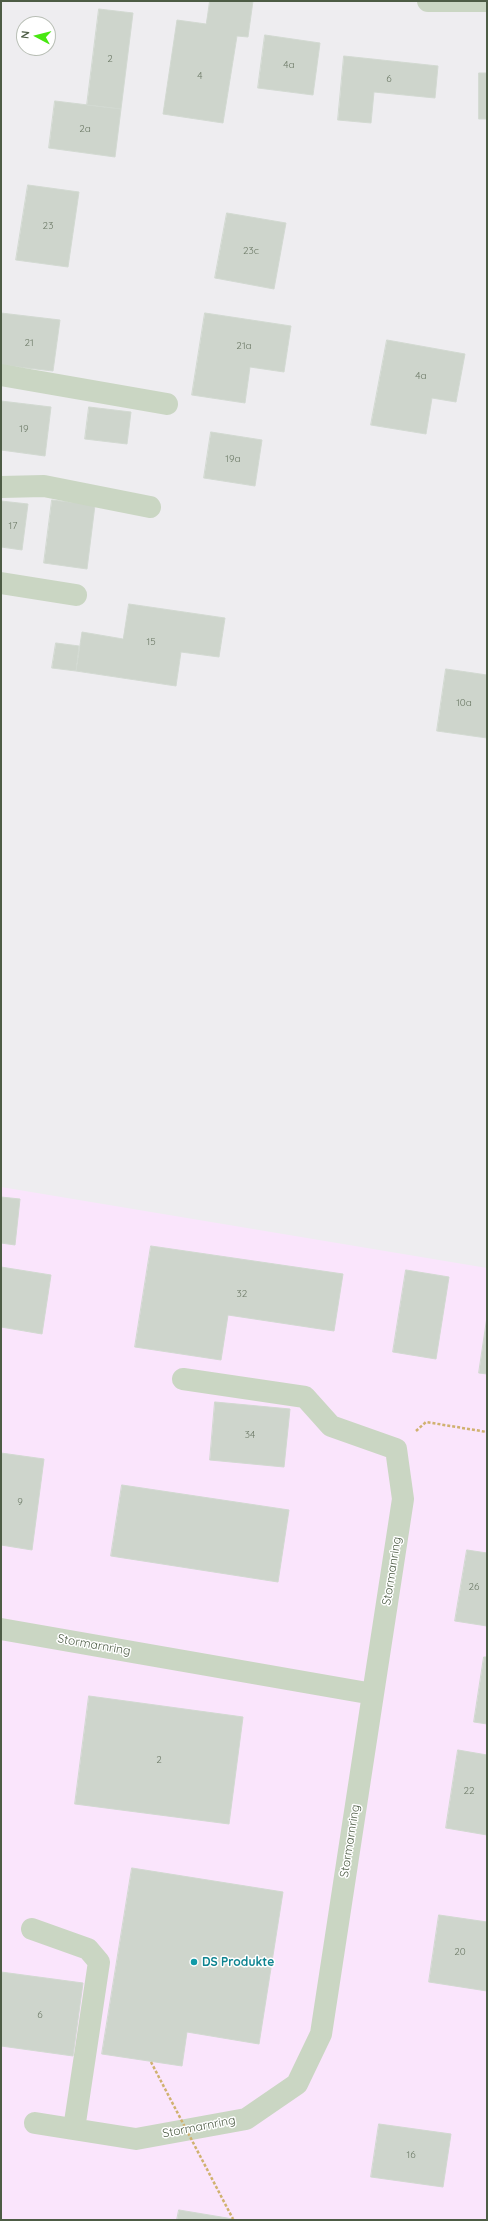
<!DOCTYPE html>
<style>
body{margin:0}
#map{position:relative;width:488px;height:2221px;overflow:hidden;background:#eeedf0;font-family:Quicksand,sans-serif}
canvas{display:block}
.frame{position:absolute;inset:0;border:2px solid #4d5c45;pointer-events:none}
.north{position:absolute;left:16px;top:16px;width:40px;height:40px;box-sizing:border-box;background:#fff;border:1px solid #b8beb5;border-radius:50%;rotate:277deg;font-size:11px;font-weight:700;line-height:16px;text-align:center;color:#4d5c45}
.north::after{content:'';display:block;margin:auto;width:14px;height:18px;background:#48e711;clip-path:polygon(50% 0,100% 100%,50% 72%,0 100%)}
</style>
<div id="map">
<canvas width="488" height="2221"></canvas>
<div class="frame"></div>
<div class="north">N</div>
</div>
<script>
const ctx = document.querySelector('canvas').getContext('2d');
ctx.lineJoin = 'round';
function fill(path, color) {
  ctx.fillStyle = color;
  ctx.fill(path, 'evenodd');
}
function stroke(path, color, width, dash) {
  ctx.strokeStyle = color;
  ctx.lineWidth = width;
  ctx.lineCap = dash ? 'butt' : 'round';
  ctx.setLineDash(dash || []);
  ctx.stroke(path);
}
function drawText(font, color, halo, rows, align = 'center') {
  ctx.font = font + ' Quicksand,sans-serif';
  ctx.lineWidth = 3;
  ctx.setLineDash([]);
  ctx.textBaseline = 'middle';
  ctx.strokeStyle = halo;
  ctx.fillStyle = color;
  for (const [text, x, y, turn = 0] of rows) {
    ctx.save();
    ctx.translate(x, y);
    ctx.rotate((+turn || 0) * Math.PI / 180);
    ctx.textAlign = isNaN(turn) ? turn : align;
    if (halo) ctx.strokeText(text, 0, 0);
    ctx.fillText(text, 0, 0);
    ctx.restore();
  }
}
const commercial = new Path2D(`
 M1,1187L487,1268V2220H1Z`);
const building = new Path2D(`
 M210,1H253L248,37L237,36L223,123L163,114L177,20L206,24Z
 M99,9L133,13L121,109L87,105Z
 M265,35L320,43L313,95L258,88Z
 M344,56L438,66L435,98L374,92L371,123L338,120Z
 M479,73H487V119H479Z
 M55,101L121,109L115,157L49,148Z
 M28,185L79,192L68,267L16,260Z
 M227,213L286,223L274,289L215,278Z
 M1,313L60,320L53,371L1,365Z
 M205,313L291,326L284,372L250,367L245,403L192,395Z
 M387,340L465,354L456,402L432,398L426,434L371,425Z
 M1,401L51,407L45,456L1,450Z
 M89,407L131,412L127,444L85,439Z
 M211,432L262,440L255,486L204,478Z
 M52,500L95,505L87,569L44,563Z
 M1,501L28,504L22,550L1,547Z
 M129,604L225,618L219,657L181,652L176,686L76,671L82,632L123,639Z
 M56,643L79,646L76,671L52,668Z
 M446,669L487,675V738L437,731Z
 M1,1197L20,1199L15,1245L1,1243Z
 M151,1246L343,1274L334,1331L228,1315L221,1360L135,1347Z
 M1,1267L51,1275L42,1334L1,1327Z
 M406,1270L449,1277L436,1359L393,1352Z
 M487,1317V1374L479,1373Z
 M215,1402L290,1409L284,1467L210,1460Z
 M1,1453L44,1459L32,1550L1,1545Z
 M122,1485L289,1510L278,1582L111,1556Z
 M467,1550L487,1553V1626L455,1621Z
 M484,1657H487V1724L474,1722Z
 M89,1696L243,1717L229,1824L75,1804Z
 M458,1750L487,1755V1835L446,1828Z
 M132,1868L283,1892L259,2044L187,2032L182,2066L102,2054Z
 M439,1915L487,1922V1991L429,1982Z
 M1,1972L83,1983L73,2056L1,2046Z
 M379,2124L451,2134L443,2187L371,2177Z
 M179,2210L233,2219L238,2220H177Z`);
const path = new Path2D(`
 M416,1431L426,1422L487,1432`);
const minor = new Path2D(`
 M428,1H487
 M1,375L167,404
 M1,487L44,486L150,507
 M1,583L76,595
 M183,1379L305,1397L331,1426L396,1449L403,1499L373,1694
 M1,1629L373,1694L321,2034L297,2084L246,2119L136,2139L35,2123
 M32,1929L88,1949L99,1962L74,2129`);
const pathBridge = new Path2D(`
 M151,2062L233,2219`);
const markers = [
 [194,1962,4,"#0f9aa8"]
];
const numberNames = [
 ["2",110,59],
 ["4a",289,65],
 ["4",200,76],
 ["6",389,79],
 ["2a",85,129],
 ["23",48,226],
 ["23c",251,251],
 ["21",29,343],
 ["21a",244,346],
 ["4a",421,376],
 ["19",24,429],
 ["19a",233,459],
 ["17",13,526],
 ["15",151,642],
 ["10a",464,703],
 ["32",242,1294],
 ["34",250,1435],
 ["9",20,1502],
 ["26",474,1587],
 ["2",159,1760],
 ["22",469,1791],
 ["20",460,1952],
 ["6",40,2015],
 ["16",411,2155]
];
const streetNames = [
 ["Stormanring",392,1571,-81],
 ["Stormarnring",94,1645,10],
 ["Stormarnring",350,1841,-81],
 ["Stormarnring",199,2127,-11]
];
const cultureNames = [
 ["DS Produkte",202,1962]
];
fill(commercial, '#fae5fc');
fill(building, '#ced5cc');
stroke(building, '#d2d9d1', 1);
stroke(path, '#d0b16f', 2.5, [3, 2]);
stroke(minor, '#cad6c3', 22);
stroke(pathBridge, '#d0b16f', 2.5, [3, 2]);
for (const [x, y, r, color] of markers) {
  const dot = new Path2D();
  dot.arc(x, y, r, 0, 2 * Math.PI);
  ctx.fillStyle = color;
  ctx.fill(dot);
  stroke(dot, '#fff', 1.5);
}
drawText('10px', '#6d7a67', null, numberNames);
drawText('12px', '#4d5c45', '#fff', streetNames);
drawText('bold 12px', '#0d838f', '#fff', cultureNames, 'left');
</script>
